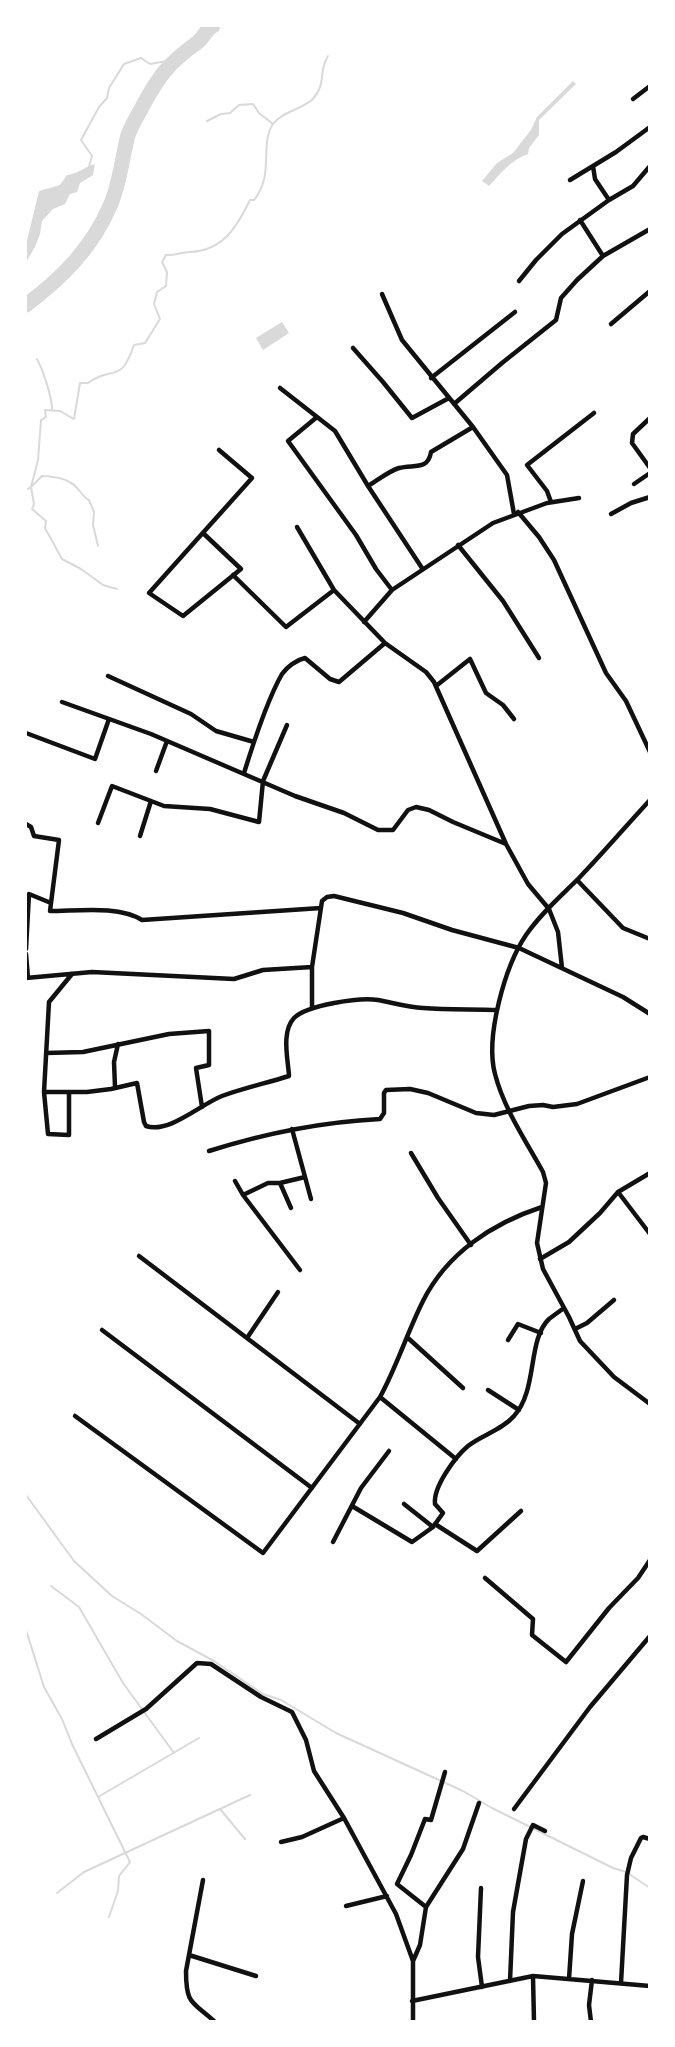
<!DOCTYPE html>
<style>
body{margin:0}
#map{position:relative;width:675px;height:2047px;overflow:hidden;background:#fff;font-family:Literata,serif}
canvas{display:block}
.frame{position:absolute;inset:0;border:27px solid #fff;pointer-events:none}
</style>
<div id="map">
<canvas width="675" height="2047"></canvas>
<div class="frame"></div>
</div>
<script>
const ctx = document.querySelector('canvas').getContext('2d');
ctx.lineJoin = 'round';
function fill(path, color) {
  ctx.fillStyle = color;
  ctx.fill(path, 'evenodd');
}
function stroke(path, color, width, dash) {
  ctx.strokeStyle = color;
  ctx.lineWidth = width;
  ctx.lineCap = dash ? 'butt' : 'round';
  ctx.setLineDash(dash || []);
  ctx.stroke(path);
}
const water = new Path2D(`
 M573,81L576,84L539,120V135L529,148L528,154C511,160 501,173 489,186L482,181L497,163L513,153L531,130L537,117Z
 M95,164L93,175L80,183L77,192L70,194L65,204L53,209L42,221L40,234L35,247L26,262V245L39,191L60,185L67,175C78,174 84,167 95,164Z
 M282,322L289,333L263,350L256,338Z`);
const stream = new Path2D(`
 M207,121L221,114L230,113L239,105L253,104L259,113L273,124
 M89,167L92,156L81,140L99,107L107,98L109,88L124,64L141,58L150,64L173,60
 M37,359C43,370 52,397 52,409
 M26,490L31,487L38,460L41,420L46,417L45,410L60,411L74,419L80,383H88C113,364 120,386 134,345L145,343L160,319L154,304L157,292L166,286L167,272L162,262L166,255C175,256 181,252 189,252C223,251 237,227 250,200H254C275,174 259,145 273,124C283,111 301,110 313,99C327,83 318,71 328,56
 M98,546L93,525L94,512L89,500C81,496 79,487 71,483C64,478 51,476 42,476L31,487L34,504L32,509L46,521L45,528L62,559L81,569L103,585L117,589
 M26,1495L74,1561L112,1596L141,1614L177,1641L214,1661L263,1694L281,1700L336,1733L463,1791L492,1808L613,1868L626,1872L650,1888
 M51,1586L79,1607L123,1683L174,1753
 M26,1630L44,1687L62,1719L72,1744L126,1854L130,1862L119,1876L118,1891L109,1917
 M98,1797L199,1738
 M220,1809L245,1839
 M57,1893L84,1872L250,1795`);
const river = new Path2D(`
 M26,305C62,278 92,248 110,206C120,184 122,158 128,135C131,127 136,118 140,111C158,77 167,64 198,42C204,37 206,29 213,26`);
const minor = new Path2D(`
 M633,99L650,86
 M593,166L595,179L609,200
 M570,180L616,152L650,127
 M580,220L603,256
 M519,281L536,260L562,234L609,200L633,186L650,166
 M382,294L402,340L473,427L507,475L514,514
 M611,324L650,291
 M353,348L383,382L412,418L449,398
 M431,378L515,312
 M280,388L335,431L368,486L422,568
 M454,404L502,363L556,320L561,298L577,280L603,256L650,229
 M317,417L288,441L356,535L376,569L392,590
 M650,418L633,434L632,443L650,468
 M634,484L650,473
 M368,486C378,480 389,471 399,468C413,464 428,471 431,452L473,427
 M551,502L547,491L527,465L594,413
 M518,512L539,537L554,560L606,673L626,701L650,752
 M611,514L631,503L650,497
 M297,527L334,590L385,643L426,672L434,682L506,844L528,884L549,909L558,932L562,968
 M203,533L241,569L183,616L149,593L252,478L219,450
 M458,545L503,601L539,658
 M233,575L286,627L334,590
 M364,622L392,590L493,523L547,503L579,498
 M108,676L191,714L216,731L254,742
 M436,686L470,659L486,693L503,705L514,719
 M62,702L151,734L295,796L344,813L378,830H393L408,810L416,807L429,810L453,822L506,844
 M26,733L95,759L109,719
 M156,771L167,741
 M244,773C253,744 267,700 282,674C287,667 296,660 305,658L330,679L339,682L385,643
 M650,800C626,826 603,853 579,878C561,896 541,913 526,935C505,966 485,1037 495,1074C504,1109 526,1141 543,1172L546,1183L537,1243L543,1269L569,1317L580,1341L614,1377L650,1404
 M98,823L112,786L164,806L210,809L259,822L263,781L287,725
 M26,824L31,827L34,836L59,840L50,911C77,911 119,905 142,920L321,908
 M140,836L151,801
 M577,880L623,928L650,939
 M26,949L29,894L51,903
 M26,954L28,978
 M26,978L92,972L234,979L263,970L312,967
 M312,1008V967L322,901L327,897L334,896L403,913L452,930L519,948L623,997L650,1014
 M46,1053L83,1052L169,1034L209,1031V1065L196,1068L202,1107
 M115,1087L114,1062L118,1044
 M44,1092H87L111,1089L137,1083L144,1122L146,1126C169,1134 201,1104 222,1096C244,1088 267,1083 289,1076C288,1059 281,1032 294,1018C307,1005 360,997 378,1000C394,1003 408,1007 423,1008C448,1010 473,1009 497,1010
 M69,1092V1135L48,1134L44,1092L49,1002L72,974
 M292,1129L311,1199
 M209,1151C266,1133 321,1122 380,1119L384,1113V1093L386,1090L410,1089L428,1093L476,1113L494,1115L529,1106L543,1105L553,1107L577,1104L650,1077
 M411,1153L438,1198L471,1245
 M235,1181L243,1195L300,1270
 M280,1183L305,1177
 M618,1192L650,1234
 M243,1195L268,1183H280L291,1208
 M139,1256L360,1424
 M540,1259L569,1242L600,1213L618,1192L650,1173
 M575,1329L587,1323L614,1300
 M102,1330L312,1488
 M247,1338L278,1292
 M408,1338L463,1388
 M508,1340L518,1324L541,1333
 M488,1390L519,1410
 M75,1416L263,1553L380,1397
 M456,1459L380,1397C397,1366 407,1333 423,1301C447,1253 493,1223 542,1207
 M404,1504L433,1527
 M352,1506L412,1542L433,1527L443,1513L435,1504C433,1487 455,1457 468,1446C482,1435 502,1430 514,1416C538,1390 527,1340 549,1319C554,1315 560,1311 564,1308
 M435,1524L477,1551L521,1511
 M333,1542L361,1488L389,1451
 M485,1578L533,1619L532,1635L566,1662L609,1608L638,1578L650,1560
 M96,1739L146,1709L197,1663L211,1664L261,1697L292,1712L306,1740L314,1771L344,1818L396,1914L413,1961V2022
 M514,1809L590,1707L650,1636
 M281,1842L302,1837L344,1818
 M203,1880L186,1971C186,2005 192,2001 215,2022
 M481,1888L478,1957L482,1987
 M346,1906L387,1896
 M426,1907L397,1884L411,1855L425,1819L431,1820L445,1772
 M189,1955L256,1976
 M413,1961L420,1945L426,1907L463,1849L479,1803
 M533,1976L534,2022
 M569,1979L572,1934L583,1881
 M510,1981L513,1912L526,1839L533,1825L545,1831
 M621,1983L627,1875L631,1858L641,1838L643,1837L650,1839
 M412,2001L533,1976L650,1986
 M591,2022L589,2005L592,1980`);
fill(water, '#d9d9d9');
stroke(stream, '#d9d9d9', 2);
stroke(river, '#d9d9d9', 15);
stroke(minor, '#111', 4.5);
</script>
